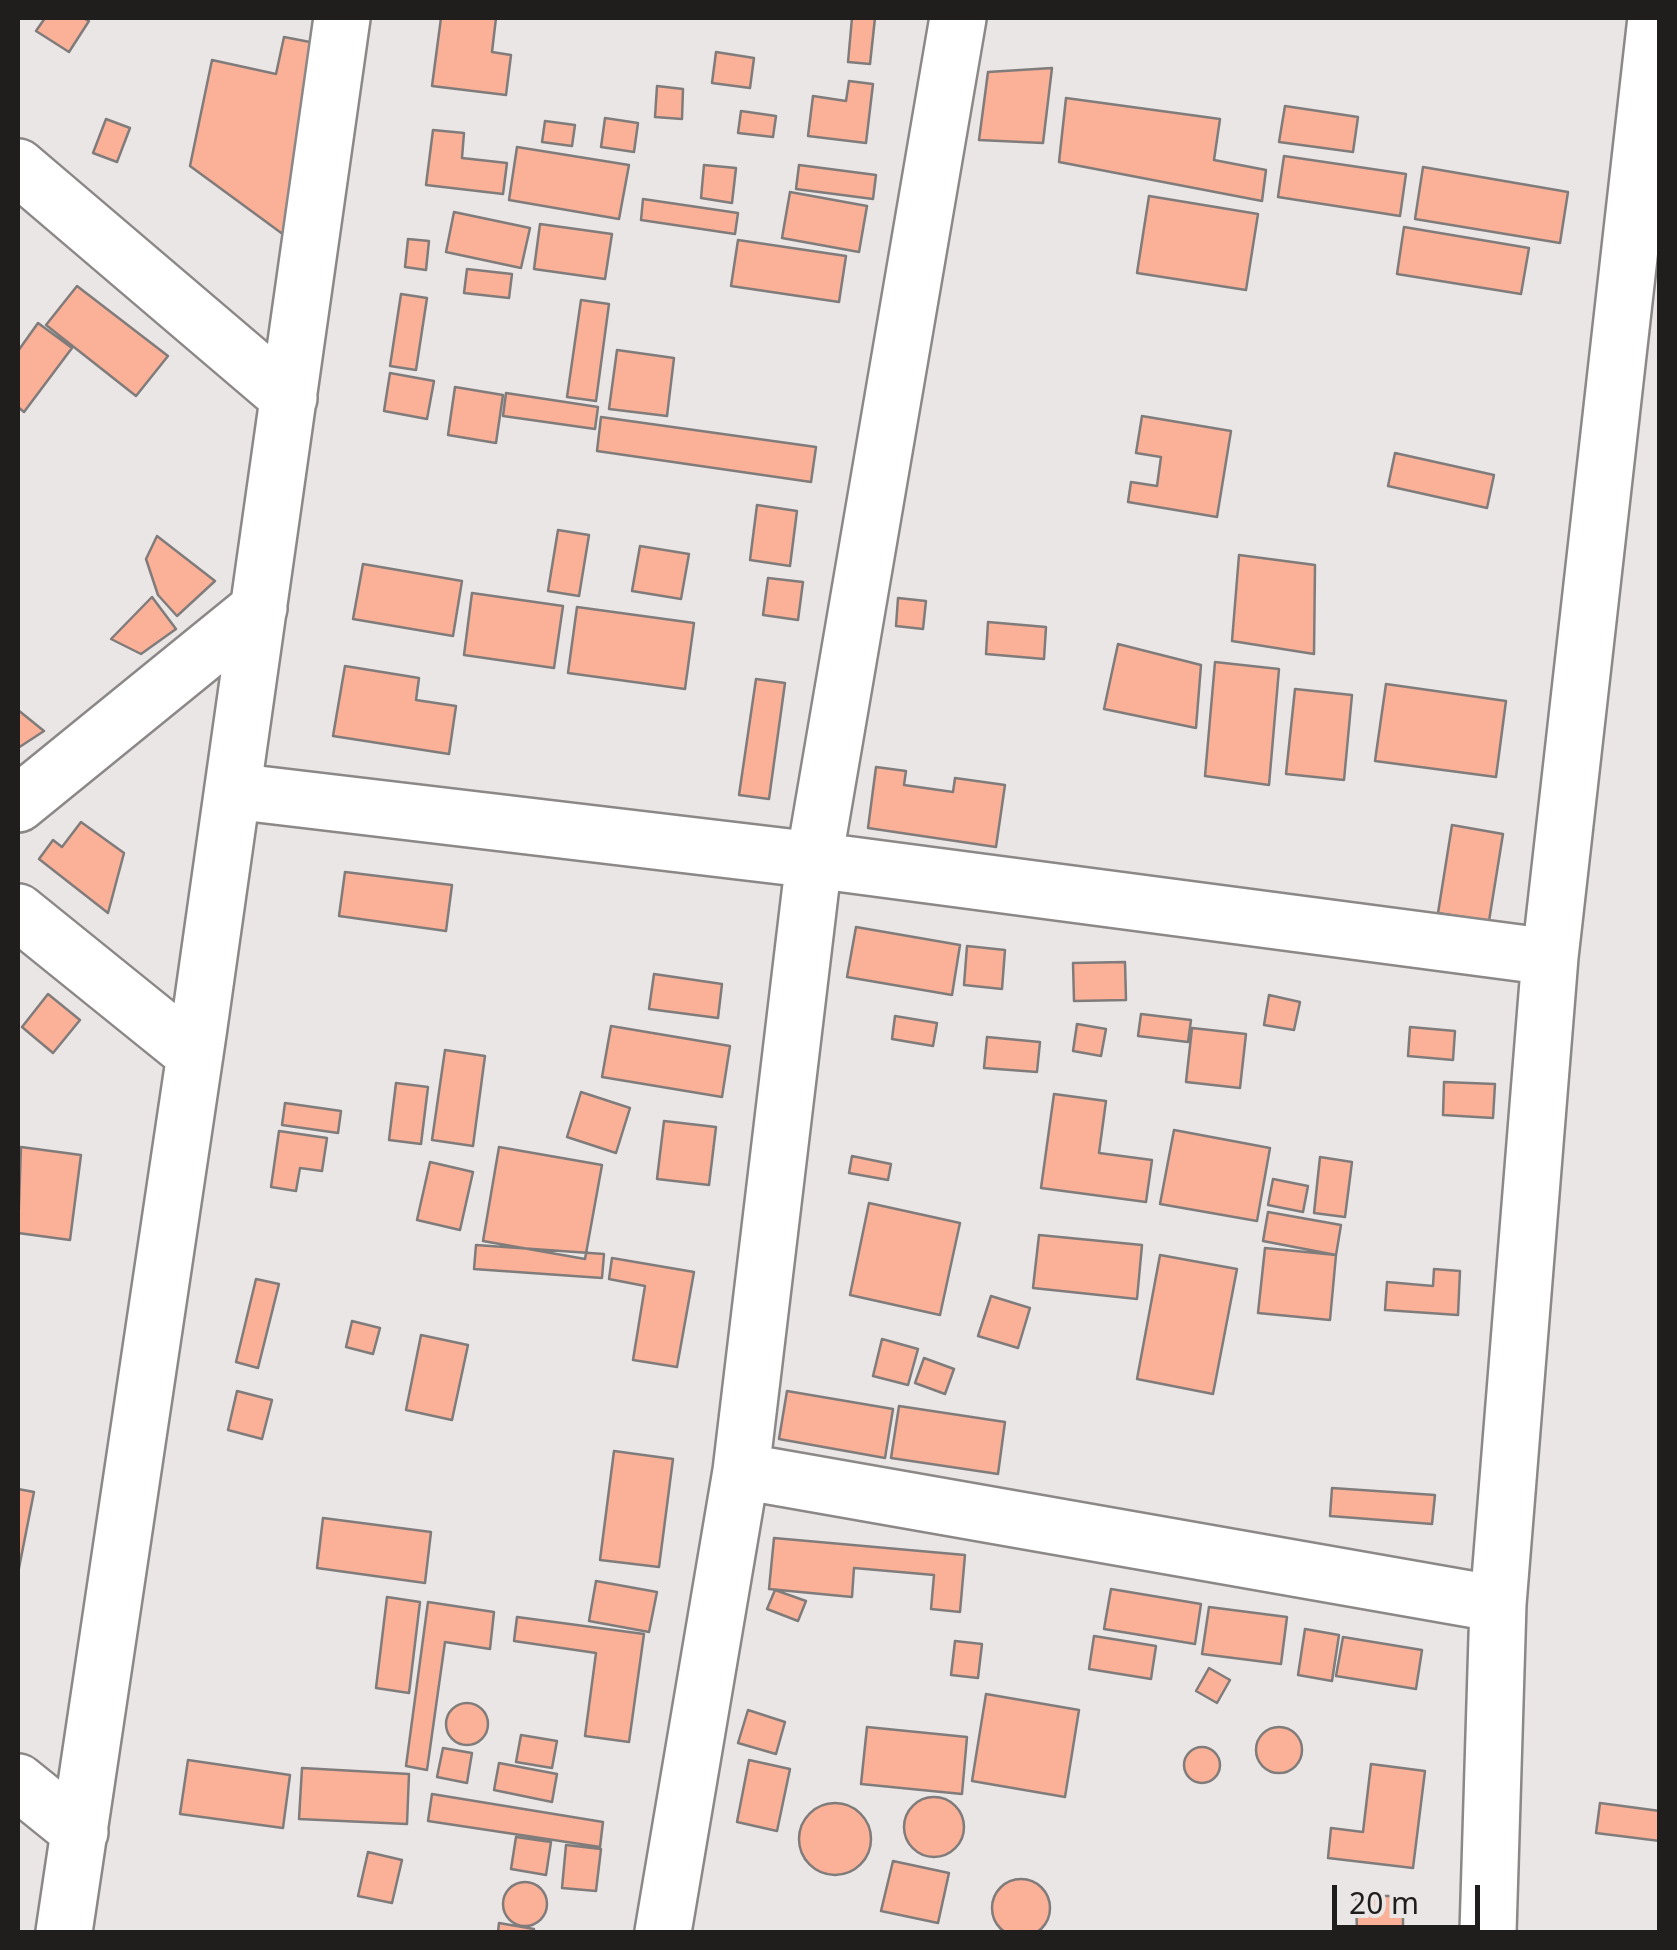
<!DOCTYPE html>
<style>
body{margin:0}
#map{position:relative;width:1677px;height:1950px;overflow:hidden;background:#eae6e5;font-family:"Noto Sans",sans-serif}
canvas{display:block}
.frame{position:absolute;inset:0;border:20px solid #1f1e1d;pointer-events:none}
.scale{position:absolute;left:1332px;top:1885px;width:148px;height:45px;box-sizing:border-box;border:5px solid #1f1e1d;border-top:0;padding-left:12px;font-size:30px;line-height:35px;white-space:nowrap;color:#1f1e1d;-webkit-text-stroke:8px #eae6e5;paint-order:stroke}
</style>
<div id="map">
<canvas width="1677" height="1950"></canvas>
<div class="frame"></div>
<div class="scale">20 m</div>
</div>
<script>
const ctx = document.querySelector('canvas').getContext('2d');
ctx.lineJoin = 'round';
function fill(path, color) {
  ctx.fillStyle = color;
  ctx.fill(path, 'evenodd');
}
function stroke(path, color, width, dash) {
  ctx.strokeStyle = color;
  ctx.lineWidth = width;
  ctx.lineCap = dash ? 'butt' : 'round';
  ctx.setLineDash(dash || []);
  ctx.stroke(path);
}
const building = new Path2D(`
 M45,18H83L89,21L69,52L36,31Z
 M441,18H496L492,52L511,55L506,95L432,86Z
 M852,18H875L870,64L848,62Z
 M284,37L315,43L284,235L190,166L212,60L276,74Z
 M716,52L754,58L750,88L712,83Z
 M1052,68L1043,143L979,140L988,72Z
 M849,81L873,84L866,143L808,136L813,96L846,101Z
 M657,86L683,89L682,119L655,117Z
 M1066,98L1220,119L1214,160L1266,170L1262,201L1059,162Z
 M1285,106L1358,117L1353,152L1279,142Z
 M741,111L776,116L773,137L738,133Z
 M605,118L638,123L634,152L601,147Z
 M106,119L130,128L117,162L93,153Z
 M545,121L575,125L572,146L542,142Z
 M433,130L464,133L462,158L507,163L503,194L426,185Z
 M517,147L629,165L619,219L509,200Z
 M1284,156L1406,174L1400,216L1278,197Z
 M704,165L736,168L732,203L701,198Z
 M799,165L876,175L873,199L796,189Z
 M1423,167L1568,192L1560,243L1415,219Z
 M790,192L867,206L859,252L782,238Z
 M1149,196L1258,214L1246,290L1137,273Z
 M643,199L738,213L735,234L641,220Z
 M454,212L530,228L521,268L446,252Z
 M540,224L612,234L605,279L534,269Z
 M1404,227L1529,248L1521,294L1397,274Z
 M408,239L429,241L426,270L405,267Z
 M738,240L846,256L839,302L731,286Z
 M467,269L512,274L509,298L464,293Z
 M77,286L168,356L136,396L46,325Z
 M401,294L427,298L416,370L390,366Z
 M581,300L609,304L596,401L567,397Z
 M38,323L72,348L24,412L18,407V351Z
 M617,350L674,358L667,416L609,409Z
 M390,373L434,381L427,419L384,411Z
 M455,387L503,395L496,443L448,435Z
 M506,393L598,407L595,429L503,416Z
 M1142,416L1231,431L1217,517L1128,502L1131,482L1157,486L1161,457L1136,453Z
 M601,417L816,447L811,482L597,451Z
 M1395,453L1494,475L1487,508L1388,486Z
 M757,505L797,511L790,566L750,560Z
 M558,530L589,535L579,596L548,591Z
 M157,536L215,581L177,616L158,595L146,559Z
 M640,546L689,554L681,599L632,591Z
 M1239,555L1315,565L1314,654L1232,641Z
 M363,564L462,581L453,636L353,619Z
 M768,578L803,582L798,620L763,615Z
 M472,593L563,606L554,668L464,655Z
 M152,597L176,629L141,654L111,639Z
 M898,598L926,601L923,629L896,626Z
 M577,607L694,623L685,689L568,673Z
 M988,622L1046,627L1044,659L986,654Z
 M1118,644L1201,665L1196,728L1104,709Z
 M1215,662L1279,669L1269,785L1205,776Z
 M345,666L419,678L416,700L456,706L449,754L333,736Z
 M756,679L785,683L769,799L739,795Z
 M1386,684L1506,701L1496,777L1375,761Z
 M1295,689L1352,695L1344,780L1286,774Z
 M18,710L44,731L18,748Z
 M876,767L906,771L904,785L953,792L955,778L1005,785L996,847L868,828Z
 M81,822L124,853L108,913L39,859L53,840L62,847Z
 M1452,825L1503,834L1489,921L1438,913Z
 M345,872L452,885L446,931L339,916Z
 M856,927L960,945L952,995L847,977Z
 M967,946L1005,950L1002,989L964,985Z
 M1125,962L1126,1000L1074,1001L1073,963Z
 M654,974L722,984L718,1018L649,1009Z
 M48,994L80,1020L53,1053L22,1027Z
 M1269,995L1300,1002L1294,1030L1264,1025Z
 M1141,1014L1191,1020L1188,1042L1138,1036Z
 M895,1016L937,1023L933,1046L892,1039Z
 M1077,1024L1106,1029L1101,1056L1073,1051Z
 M611,1026L730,1046L722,1097L602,1077Z
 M1410,1027L1455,1031L1453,1060L1408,1056Z
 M1192,1028L1246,1034L1240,1088L1186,1082Z
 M987,1037L1040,1042L1037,1072L984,1068Z
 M445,1050L485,1056L473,1146L432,1140Z
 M1444,1082L1495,1084L1493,1118L1443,1115Z
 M396,1083L428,1087L421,1144L389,1140Z
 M581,1092L630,1108L616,1153L567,1137Z
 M1054,1094L1106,1101L1099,1153L1152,1160L1146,1202L1041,1188Z
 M285,1103L341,1111L338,1133L282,1125Z
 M664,1121L716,1127L709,1185L657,1179Z
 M1174,1130L1270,1148L1257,1221L1160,1204Z
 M279,1131L327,1138L322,1171L300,1168L296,1191L271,1187Z
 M21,1147L81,1155L70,1240L18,1233Z
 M499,1147L602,1165L585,1259L483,1241Z
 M852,1156L891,1164L888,1180L849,1173Z
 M1320,1157L1352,1162L1345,1217L1314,1213Z
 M430,1162L473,1172L460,1230L417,1220Z
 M1273,1179L1308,1186L1303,1212L1268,1205Z
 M869,1203L960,1223L940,1315L850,1295Z
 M1268,1212L1341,1225L1336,1255L1263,1241Z
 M1039,1235L1142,1245L1137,1299L1033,1288Z
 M476,1245L604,1254L602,1278L474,1269Z
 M1265,1248L1336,1255L1330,1320L1258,1313Z
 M1160,1255L1237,1269L1213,1394L1137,1379Z
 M612,1258L694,1272L677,1367L633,1360L645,1286L609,1279Z
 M1434,1269L1460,1271L1458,1315L1385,1310L1387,1282L1433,1286Z
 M256,1279L279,1284L258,1368L236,1362Z
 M991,1296L1030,1308L1018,1348L978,1336Z
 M352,1321L380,1328L373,1354L346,1347Z
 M421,1335L468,1345L452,1420L406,1410Z
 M882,1339L918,1349L908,1385L873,1376Z
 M924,1358L954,1369L945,1394L915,1383Z
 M237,1391L272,1400L262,1439L228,1430Z
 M787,1391L893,1409L885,1458L779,1439Z
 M899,1406L1005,1422L998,1474L891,1458Z
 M614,1451L673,1459L659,1567L600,1560Z
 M1332,1488L1435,1495L1432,1524L1330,1516Z
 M18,1489L34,1492L18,1573Z
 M323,1518L431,1532L425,1583L317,1568Z
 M774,1538L965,1555L960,1612L931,1609L934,1575L854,1568L852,1597L769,1589Z
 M596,1581L657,1592L649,1632L589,1621Z
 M1111,1589L1201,1604L1195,1644L1104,1629Z
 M775,1590L806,1601L798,1621L767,1609Z
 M387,1597L420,1602L409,1693L376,1688Z
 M428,1602L494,1612L490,1649L445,1642L427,1770L406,1766Z
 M1209,1607L1287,1617L1281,1664L1202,1654Z
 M517,1617L644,1634L629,1742L585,1736L596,1653L514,1641Z
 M1305,1629L1339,1635L1332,1681L1298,1675Z
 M1094,1636L1156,1646L1151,1679L1089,1669Z
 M1343,1637L1422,1650L1416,1689L1336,1676Z
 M955,1641L982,1644L978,1678L951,1675Z
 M1209,1668L1230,1680L1217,1703L1196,1691Z
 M986,1694L1079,1710L1065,1797L972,1781Z
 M446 1724a21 21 0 1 1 42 0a21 21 0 1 1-42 0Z
 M748,1710L785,1722L776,1754L738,1743Z
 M867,1727L967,1737L962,1794L861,1784Z
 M1256 1750a23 23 0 1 1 46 0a23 23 0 1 1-46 0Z
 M521,1735L557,1741L552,1768L516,1762Z
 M1184 1765a18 18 0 1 1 36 0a18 18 0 1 1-36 0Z
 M443,1748L472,1753L467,1783L437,1777Z
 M188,1760L290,1775L283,1828L180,1814Z
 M749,1760L790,1769L777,1831L737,1822Z
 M499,1763L557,1774L552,1802L494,1790Z
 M1371,1764L1425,1771L1413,1868L1328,1858L1331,1828L1363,1832Z
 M302,1768L409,1774L407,1824L299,1819Z
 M432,1794L603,1822L600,1847L428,1821Z
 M904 1827a30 30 0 1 1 60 0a30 30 0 1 1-60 0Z
 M799 1839a36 36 0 1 1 72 0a36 36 0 1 1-72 0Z
 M1600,1803L1660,1811V1841L1596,1833Z
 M516,1837L551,1842L546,1875L511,1869Z
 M566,1845L601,1849L596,1891L562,1888Z
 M368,1852L402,1860L392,1903L358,1896Z
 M893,1861L949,1873L938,1923L881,1911Z
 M992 1908a29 29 0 1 1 58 0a29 29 0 1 1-58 0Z
 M503 1904a22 22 0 1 1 44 0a22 22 0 1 1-44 0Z
 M1356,1896H1403V1932H1357Z
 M499,1923L534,1929L533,1932H498Z`);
const minor = new Path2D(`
 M18,167L289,398
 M233,791L814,860L1550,957
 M18,804L259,608
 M18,912L195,1055
 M741,1471L1498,1604
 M18,1782L80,1832
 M64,1932L198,1034L342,18
 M663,1932L741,1471L814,860L958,18
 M1488,1932L1498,1604L1550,957L1656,18`);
fill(building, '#fbb098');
stroke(building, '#807c7b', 2.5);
stroke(minor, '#8b8887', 60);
stroke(minor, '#fff', 55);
</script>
